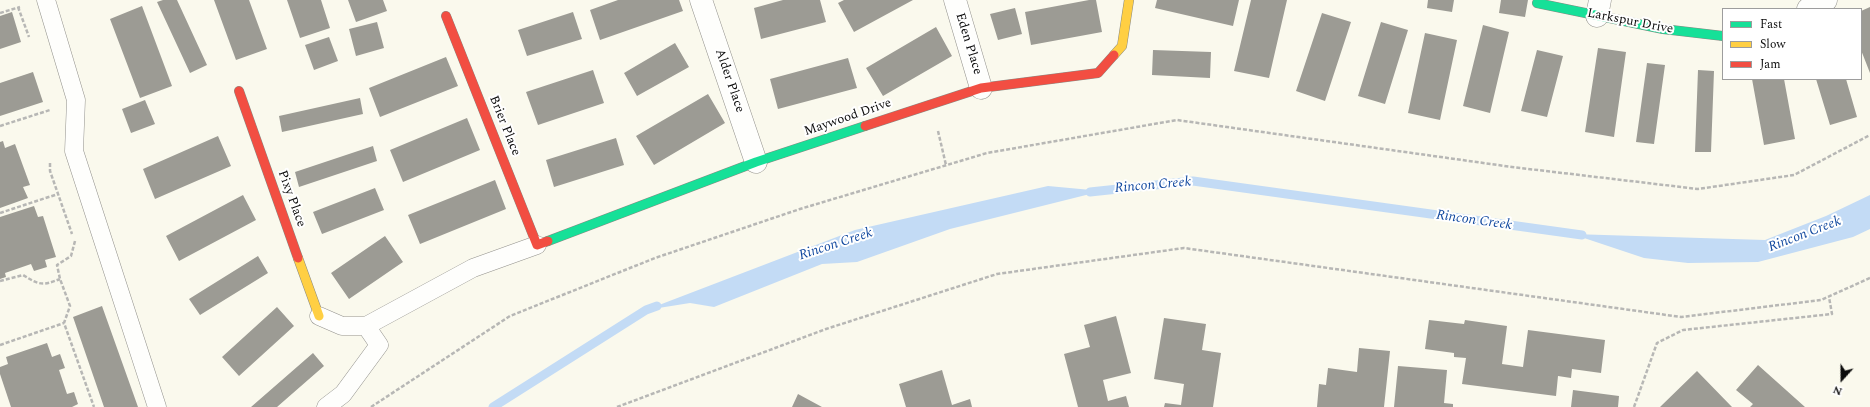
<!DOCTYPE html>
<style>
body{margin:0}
#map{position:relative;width:1870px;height:407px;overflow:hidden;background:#faf9ed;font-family:Spectral,serif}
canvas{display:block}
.legend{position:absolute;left:1722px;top:8px;width:140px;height:72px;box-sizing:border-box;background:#fff;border:1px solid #9d9d9d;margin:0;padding:5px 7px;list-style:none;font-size:12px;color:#0b0b0b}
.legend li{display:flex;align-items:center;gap:8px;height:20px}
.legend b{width:20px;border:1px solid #9d9d9d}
.north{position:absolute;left:1822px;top:359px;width:40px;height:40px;-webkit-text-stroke:3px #fff;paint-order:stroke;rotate:201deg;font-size:11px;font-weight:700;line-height:16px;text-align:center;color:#0b0b0b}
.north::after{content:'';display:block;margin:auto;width:14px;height:18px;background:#0b0b0b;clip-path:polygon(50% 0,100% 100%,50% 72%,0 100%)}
</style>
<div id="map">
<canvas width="1870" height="407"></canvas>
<ul class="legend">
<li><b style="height:5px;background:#16e098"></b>Fast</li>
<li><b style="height:5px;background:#ffcf43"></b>Slow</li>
<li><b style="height:5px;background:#f24e42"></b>Jam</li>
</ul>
<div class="north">N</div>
</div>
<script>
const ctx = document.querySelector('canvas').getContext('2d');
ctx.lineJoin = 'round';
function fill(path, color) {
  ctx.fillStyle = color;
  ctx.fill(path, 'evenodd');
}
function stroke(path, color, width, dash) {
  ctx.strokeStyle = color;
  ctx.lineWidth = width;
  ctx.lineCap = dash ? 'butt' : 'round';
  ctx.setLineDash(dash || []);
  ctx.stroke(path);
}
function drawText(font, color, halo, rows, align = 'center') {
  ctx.font = font + ' Spectral,serif';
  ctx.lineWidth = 4;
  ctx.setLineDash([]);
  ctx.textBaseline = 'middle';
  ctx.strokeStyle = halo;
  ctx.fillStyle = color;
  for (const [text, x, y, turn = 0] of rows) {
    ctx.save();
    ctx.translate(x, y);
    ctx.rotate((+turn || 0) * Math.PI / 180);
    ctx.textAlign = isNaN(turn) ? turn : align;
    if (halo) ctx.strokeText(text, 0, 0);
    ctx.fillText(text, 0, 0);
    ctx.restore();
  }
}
const water = new Path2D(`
 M1048,186L1102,191L950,229L857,262L822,264L714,307L690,303L646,310L855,230Z
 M1870,195V229L1853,237L1758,262L1688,263L1644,258L1572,234L1765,240L1826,216Z`);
const stream = new Path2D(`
 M1090,192L1193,181L1582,235
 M493,407L646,310L657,306`);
const building = new Path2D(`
 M163,0H177L207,65L190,73L157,2Z
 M214,0H249L267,49L236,60Z
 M287,0H321L330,28L300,38Z
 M348,0H383L387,11L356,22Z
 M618,0H679L683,11L600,40L590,10Z
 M783,0H820L826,22L761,39L754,8Z
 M844,0H913L854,32L838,3Z
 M1089,0H1096L1102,32L1031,45L1025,12Z
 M1157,0H1239L1233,26L1155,8Z
 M1251,0H1287L1269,78L1234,71Z
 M1428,0H1454L1452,12L1427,8Z
 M1501,0H1528L1525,17L1499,13Z
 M142,6L172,86L140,98L110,19Z
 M1870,7V73L1861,50V11Z
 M1015,8L1022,34L998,40L990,14Z
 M12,12L21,42L0,49V16Z
 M573,12L582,39L527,56L518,30Z
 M1322,13L1351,22L1325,101L1296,91Z
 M377,22L384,48L356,56L349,29Z
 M1381,22L1408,30L1385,104L1358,96Z
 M1483,25L1509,32L1490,113L1463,106Z
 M936,27L952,56L883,96L866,68Z
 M1425,33L1457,40L1440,120L1408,113Z
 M329,37L338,61L314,70L305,45Z
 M675,43L689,67L637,96L624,73Z
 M1598,48L1626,52L1614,137L1585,132Z
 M1153,50L1211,52L1210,78L1152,75Z
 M1537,50L1563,56L1547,117L1521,111Z
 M446,57L458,86L380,117L369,88Z
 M848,58L857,88L778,109L770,79Z
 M1647,63L1665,65L1654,144L1636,142Z
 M593,70L604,103L538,125L526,92Z
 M1698,70L1714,71L1711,152H1695Z
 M33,72L43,102L0,116V83Z
 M1752,79H1784L1795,139L1764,145Z
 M1816,79H1846L1857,117L1830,125Z
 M708,94L725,123L654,165L636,136Z
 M360,98L363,114L282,132L279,116Z
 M145,100L155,124L131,133L122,109Z
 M467,118L480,150L403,182L390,150Z
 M218,136L231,166L155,199L143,169Z
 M616,138L624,165L554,187L546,160Z
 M3,141L5,148L15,144L30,185L23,187L28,198L0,208V142Z
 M373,146L377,161L299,187L295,172Z
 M495,180L506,209L420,244L408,215Z
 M375,188L384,210L322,234L313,212Z
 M243,195L256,220L179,261L166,236Z
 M34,206L38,217L43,216L56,257L45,260L47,267L34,271L31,264L5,273L6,277L0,279V217Z
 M385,236L403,262L349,299L331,273Z
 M258,256L268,273L200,315L189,299Z
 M102,306L138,407H104L73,317Z
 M277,307L294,326L239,376L222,357Z
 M1116,316L1131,373L1103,380L1108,401L1126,396L1129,407H1078L1064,354L1090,347L1084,325Z
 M1164,318L1206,324L1202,350L1221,353L1213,407H1164L1165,403L1181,405L1184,384L1154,379Z
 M1429,320L1464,324L1465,320L1507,326L1502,364L1523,367L1528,330L1605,340L1601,373L1572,369L1571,378L1558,376L1556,396L1462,384L1466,358L1454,357V353L1425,349Z
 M47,343L52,357L60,354L65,368L59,370L67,394L74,392L78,404L72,407H11L0,374V367L8,364L6,357Z
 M1359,348L1390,351L1384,407H1317L1319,384L1326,385L1328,368L1357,372Z
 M313,353L324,366L277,407H251Z
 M1758,365L1805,407H1750L1753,404L1736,390Z
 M1398,366L1447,370L1444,403L1453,404V407H1394Z
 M942,370L952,405L970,399L972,407H906L899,384Z
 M1697,371L1732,407H1660Z
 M1573,390L1619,396L1618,407H1571Z
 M798,394L822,407H792Z`);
const path = new Path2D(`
 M18,7L29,37
 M0,13L20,7
 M0,126L50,110
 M938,131L946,165
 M50,163V171L72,234
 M0,213L58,194
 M75,241L71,256L57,265L60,279L70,306L64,323L94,407
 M0,281L23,275C39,285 42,286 60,279
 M0,345L64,323
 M371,407L510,316L655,258L800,209L987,153L1177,120L1512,167L1698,189L1794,175L1870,135
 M617,407L826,329L997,274L1184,248L1681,317L1821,300L1870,278
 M1634,407L1657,343L1683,330L1832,314L1829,297`);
const lane = new Path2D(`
 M46,0L76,100L74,151L157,407
 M319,316L342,326H366L473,268L537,245
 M326,407L343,394L379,345L366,326`);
const street = new Path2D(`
 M701,0L756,162
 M955,0L981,88
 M1808,9L1826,0
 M1597,16L1600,0`);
const fast = new Path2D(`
 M1537,3L1663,29L1723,36
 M548,241L756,162L865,126`);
const slow = new Path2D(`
 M1114,55L1122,46L1129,0
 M298,258L319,316`);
const jam = new Path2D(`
 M446,16L537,245L548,241
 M239,91L298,258
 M865,126L981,88L1098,73L1114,55`);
const streetNames = [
 ["Larkspur Drive",1630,22,11],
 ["Eden Place",968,44,73],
 ["Alder Place",729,81,71],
 ["Maywood Drive",848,118,-19],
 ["Brier Place",504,126,68],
 ["Pixy Place",291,199,70]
];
const waterNames = [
 ["Rincon Creek",1153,186,-5],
 ["Rincon Creek",1474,221,8],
 ["Rincon Creek",1805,235,-21],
 ["Rincon Creek",836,245,-18]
];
fill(water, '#c3dbf5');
stroke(stream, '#c3dbf5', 9);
fill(building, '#9c9b94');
stroke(lane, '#93928d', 19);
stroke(street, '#93928d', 23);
stroke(fast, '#898983', 10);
stroke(slow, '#898983', 10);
stroke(jam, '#898983', 10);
stroke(path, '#b7b7b5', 2.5, [4, 2]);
stroke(lane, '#fefefc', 18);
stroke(street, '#fefefc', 22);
stroke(fast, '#16e098', 9);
stroke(slow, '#ffcf43', 9);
stroke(jam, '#f24e42', 9);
drawText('13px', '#0b0b0b', '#fff', streetNames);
drawText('italic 14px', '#12499f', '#fff', waterNames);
</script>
